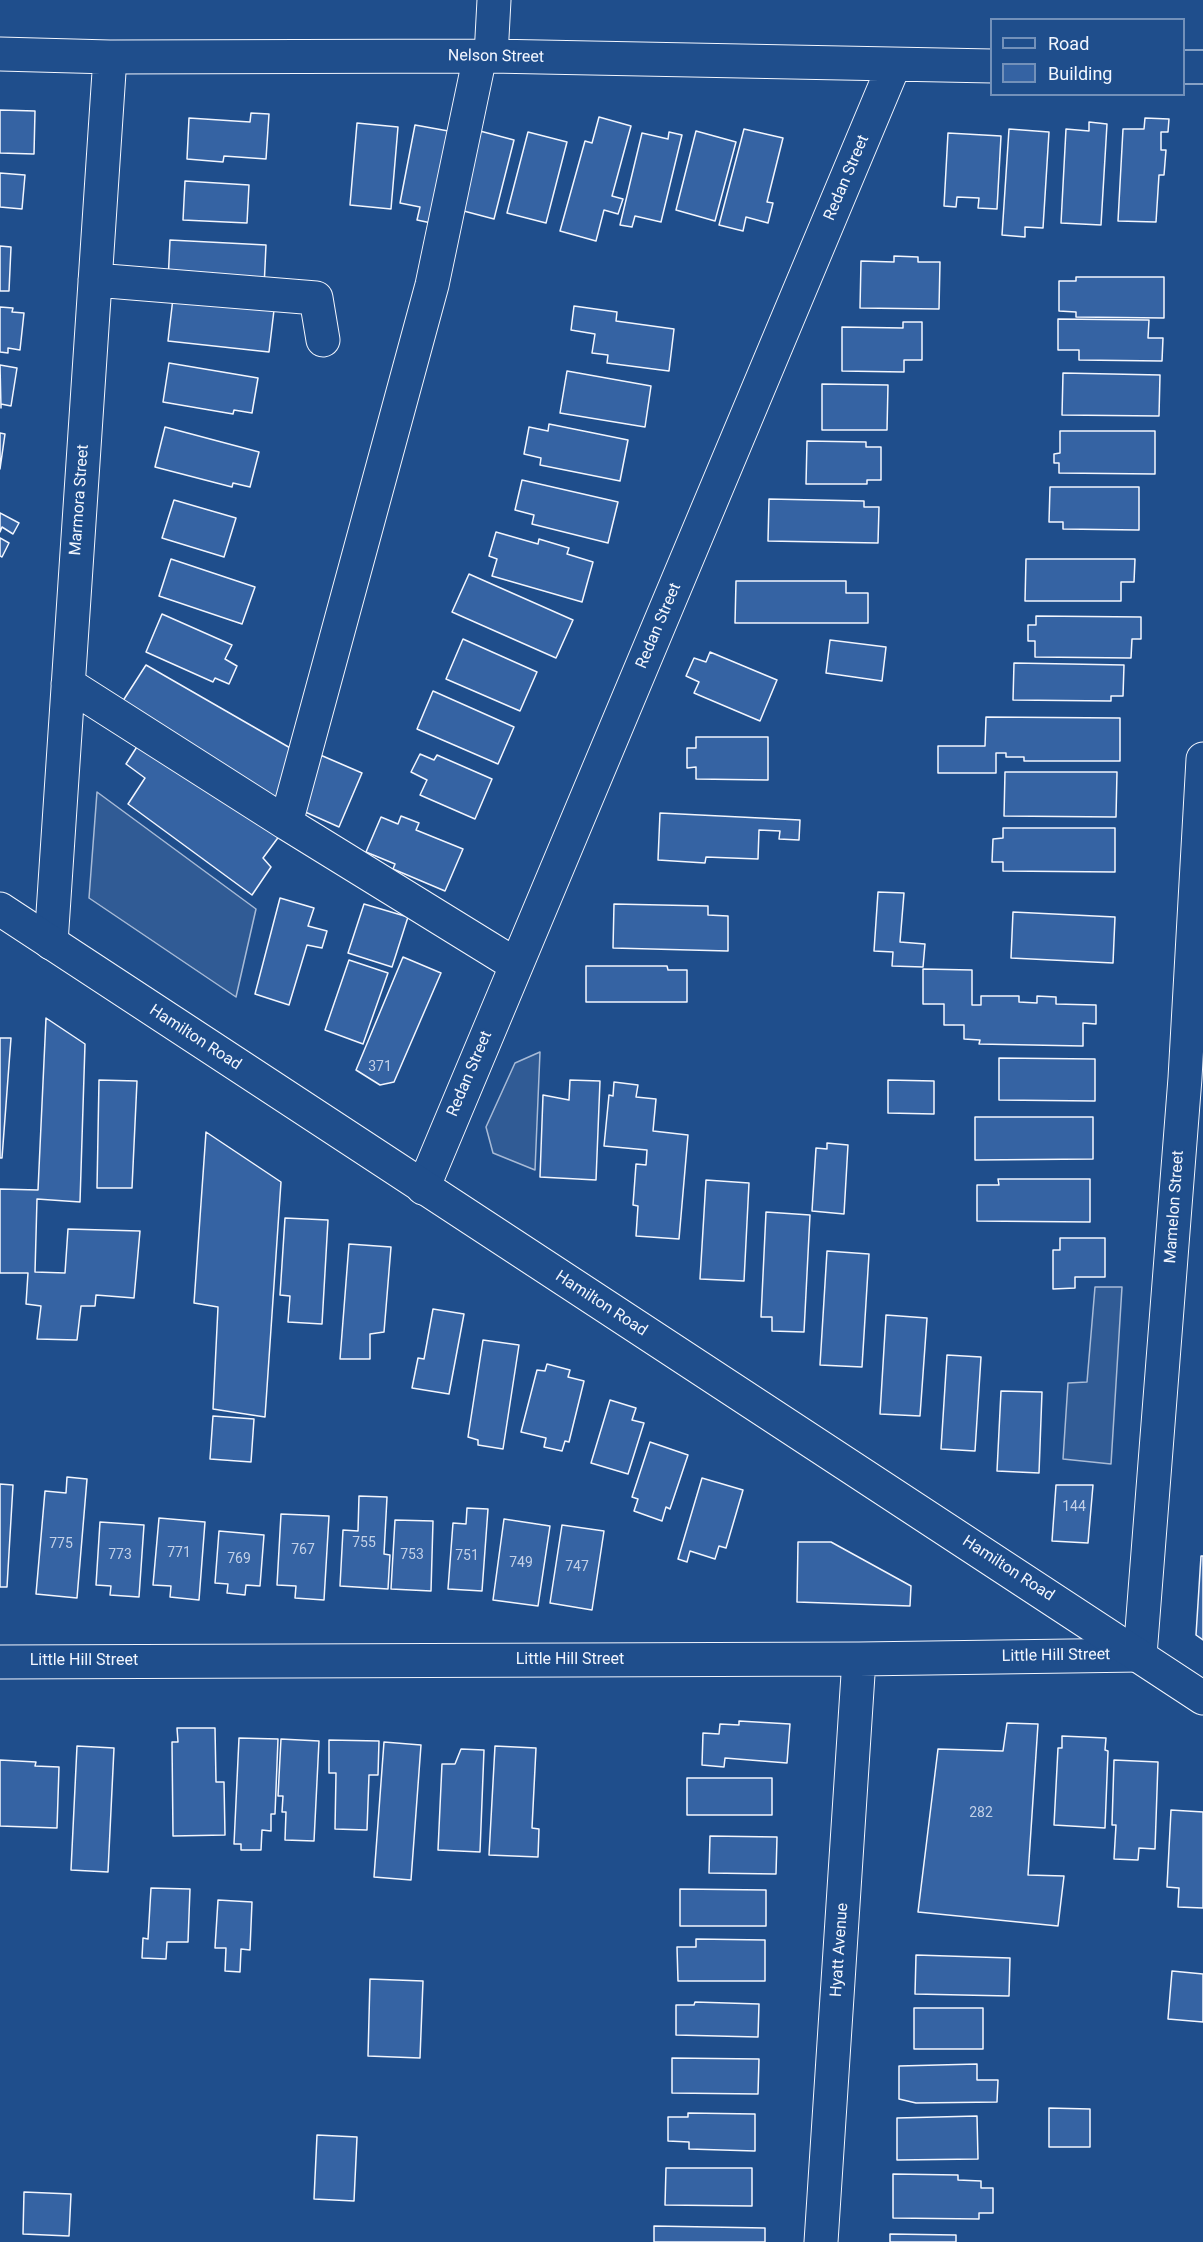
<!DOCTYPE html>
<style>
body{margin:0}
#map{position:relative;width:1203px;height:2242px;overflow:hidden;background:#1f4e8c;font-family:Roboto,sans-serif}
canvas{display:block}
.legend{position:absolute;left:990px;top:18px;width:195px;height:78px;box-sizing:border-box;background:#1f4e8c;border:2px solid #7391ba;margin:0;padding:8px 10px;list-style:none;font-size:18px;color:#f2f6ff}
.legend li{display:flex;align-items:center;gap:12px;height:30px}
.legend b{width:30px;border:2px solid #7391ba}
</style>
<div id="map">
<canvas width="1203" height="2242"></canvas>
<ul class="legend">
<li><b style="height:8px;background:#1f4e8c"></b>Road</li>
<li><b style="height:16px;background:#3563a3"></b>Building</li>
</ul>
</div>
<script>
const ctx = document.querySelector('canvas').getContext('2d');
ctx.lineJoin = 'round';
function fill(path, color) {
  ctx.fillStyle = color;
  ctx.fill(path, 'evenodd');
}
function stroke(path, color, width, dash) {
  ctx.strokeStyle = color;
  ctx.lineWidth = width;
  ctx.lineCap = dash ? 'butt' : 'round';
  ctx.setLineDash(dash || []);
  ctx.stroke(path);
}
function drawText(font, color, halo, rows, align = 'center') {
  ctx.font = font + ' Roboto,sans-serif';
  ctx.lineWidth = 4.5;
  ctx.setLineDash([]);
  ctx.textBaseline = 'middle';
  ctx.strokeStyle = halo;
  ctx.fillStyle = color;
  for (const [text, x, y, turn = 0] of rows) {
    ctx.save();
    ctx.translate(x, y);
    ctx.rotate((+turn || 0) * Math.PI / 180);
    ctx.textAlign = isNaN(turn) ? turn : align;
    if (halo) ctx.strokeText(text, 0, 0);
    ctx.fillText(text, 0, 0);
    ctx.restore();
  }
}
const parking = new Path2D(`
 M97,792L256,909L236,997L89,898Z
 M540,1052L535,1170L493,1153L486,1127L515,1063Z
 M1095,1287H1122L1111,1464L1063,1459L1068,1383L1087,1382Z`);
const building = new Path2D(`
 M0,110L35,111L34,154L0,153Z
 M251,113L269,114L266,159L224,156L223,162L187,159L189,118L250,122Z
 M599,117L631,126L612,196L623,199L618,214L604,210L596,241L560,231L585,141L592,143Z
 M1145,118L1169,119L1168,132H1161V150H1166L1164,175H1159L1156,222L1118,221L1123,129H1144Z
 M1089,122L1107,124L1101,225L1061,223L1066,129L1089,131Z
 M357,123L398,127L391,209L350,205Z
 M415,125L454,132L436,224L417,220L420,207L400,203Z
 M744,129L783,138L767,202L773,203L768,223L746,217L743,231L719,225Z
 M1009,129L1049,132L1043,228L1025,227V237L1002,235Z
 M480,131L514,140L494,219L460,210Z
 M696,131L736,142L715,221L676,210Z
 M528,132L567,142L546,223L507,213Z
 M669,132L682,135L661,222L635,216L632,227L620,225L642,133L668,139Z
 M948,133L1001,136L997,209L978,208L979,198L957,197L956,207L944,206Z
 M0,173L25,175L22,209L0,207Z
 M185,181L249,185L247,223L183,220Z
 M170,240L266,245L264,288L168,282Z
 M0,246L11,247L9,291H0Z
 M894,256L918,257V262H940L939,309L860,308L861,261L894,262Z
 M1076,277H1164V318L1076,317V312L1059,311V281H1076Z
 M173,298L274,310L269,352L168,341Z
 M574,306L617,312L616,321L674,329L669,371L607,363L608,355L592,353L595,334L571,330Z
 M0,307L13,308L12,312L24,313L20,350L8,348V353L0,352Z
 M1058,319L1149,320L1148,338H1163L1162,361L1079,360V350H1058Z
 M903,322H922V360H904V372L842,371V327L903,328Z
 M169,363L258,378L252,413L234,410L233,414L163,402Z
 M0,365L17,368L11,406L1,404V408Z
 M567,371L651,386L645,427L560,413Z
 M1063,373L1160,375L1159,416L1062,415Z
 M822,384L888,385L887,430H822Z
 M549,424L628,440L620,481L540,465L541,458L524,454L529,427L548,431Z
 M165,427L259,452L250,487L233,483L232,487L155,467Z
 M1060,431H1155V474L1059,473V463H1054V454L1060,453Z
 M0,433L5,434L0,469Z
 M807,441L866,442V447H881V480H867V484H806Z
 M522,480L618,502L608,543L532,524L534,515L515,510Z
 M1050,487H1139V530L1063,529V522H1049Z
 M769,499L864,501V507H879L878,543L768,541Z
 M174,500L236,518L224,557L162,538Z
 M0,513L19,523L13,534L2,527L0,532Z
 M496,532L538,544L539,539L569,548L567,554L593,562L582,602L492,576L497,559L489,556Z
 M0,538L9,543L2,557L0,556Z
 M171,559L255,587L242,624L159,596Z
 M1026,559H1135L1134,582H1121V601H1025Z
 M469,574L573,620L556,658L452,612Z
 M736,581H846V593H868V623H735Z
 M162,614L232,645L225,659L237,666L229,684L215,678L213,682L146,652Z
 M1036,616L1141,617V639H1132L1131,658L1035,657V641H1028V625H1036Z
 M463,639L537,672L520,711L446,679Z
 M830,640L886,647L882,681L826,673Z
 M710,652L777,680L760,721L694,693L699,682L686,676L694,658L706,662Z
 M1014,663L1124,665L1123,696H1111V701L1013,700Z
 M146,665L292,749L274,811L119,707Z
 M433,691L514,727L498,764L417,729Z
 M986,717L1120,718V761H1024V757H1006V753H996V773H938V746H985Z
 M696,737H768V780L696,779V767L687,768V748H696Z
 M140,742L280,835L263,858L271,867L252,895L128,804L145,778L126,764Z
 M318,754L362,773L339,827L303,811Z
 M420,754L434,760L437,755L492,779L475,819L420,795L427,780L411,772Z
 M1005,772H1117L1116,817L1004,816Z
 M660,813L800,820L799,840L779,839L780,831L759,830L758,859L706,857L705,863L658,860Z
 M401,816L419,823L416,830L463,849L445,891L393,869L395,864L366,852L381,817L398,824Z
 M1003,828H1115V872L1003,871V862H992L993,839L1003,838Z
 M878,892L904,893L900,942L925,944L923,967L892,966L893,952L874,951Z
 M280,898L314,908L308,926L327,931L322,948L307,945L289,1005L255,994Z
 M364,904L408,917L392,967L348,953Z
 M614,904L708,906V915L728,916V951L613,948Z
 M1013,912L1115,917L1113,963L1011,958Z
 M403,957L441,973L394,1082L380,1085L356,1070Z
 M349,960L388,973L363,1044L325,1030Z
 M586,966H667L668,970H687V1002H586Z
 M923,969L972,970V1005H981V996H1019V1002L1037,1003V996L1056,997V1004L1096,1005V1024L1083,1023V1046L979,1044L980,1040L964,1039V1025H944V1004H923Z
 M46,1018L85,1044L80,1202L37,1199L35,1272L65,1273L68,1229L140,1231L134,1298L96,1295L95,1306H81L77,1340L37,1339L41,1306L26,1304L28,1273H0V1189L38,1190Z
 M0,1038H11L2,1158H0Z
 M999,1058L1095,1059V1101L999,1100Z
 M99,1080L137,1081L132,1188H97Z
 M570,1080L600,1081L596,1180L540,1177L543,1095L569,1100Z
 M888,1080L934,1081V1114L888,1113Z
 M614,1082L638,1085L636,1097L656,1099L653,1131L688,1135L679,1239L636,1236L638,1206L633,1205L636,1164L646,1165L647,1150L604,1146L609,1095L613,1096Z
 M975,1117H1093V1159L975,1160Z
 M206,1132L281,1182L265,1417L213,1409L218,1307L194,1303Z
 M827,1143L848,1145L844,1214L812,1211L816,1148L827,1149Z
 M998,1179H1090V1222L977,1221V1185H999Z
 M706,1180L749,1183L744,1281L700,1279Z
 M766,1212L810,1215L804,1332L772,1331V1317H761Z
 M285,1218L328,1220L322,1324L288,1322L290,1296L280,1295Z
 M1060,1238H1105V1277H1075V1288L1053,1289V1250H1060Z
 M349,1244L391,1247L384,1332L370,1334V1359H340Z
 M827,1251L869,1254L862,1367L820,1365Z
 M433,1309L464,1314L449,1394L412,1388L418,1358L424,1359Z
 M886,1315L927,1318L920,1416L880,1414Z
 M483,1340L519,1345L503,1449L478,1445V1440L468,1437Z
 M947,1355L981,1357L975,1451L941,1449Z
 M547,1364L570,1370L568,1377L584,1381L569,1442L565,1441L562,1451L544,1447L546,1438L521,1432L537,1370L545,1371Z
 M1001,1391L1042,1392L1039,1473L997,1471Z
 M610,1400L636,1408L632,1420L644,1423L628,1474L591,1463Z
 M213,1416L254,1419L251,1462L210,1459Z
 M650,1442L688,1455L670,1509L666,1507L662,1521L634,1511L638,1499L632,1497Z
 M67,1477L87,1479L77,1598L36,1594L45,1491L66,1493Z
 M702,1478L743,1490L726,1548L719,1546L715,1559L690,1551L687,1562L678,1559Z
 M0,1484L13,1485L7,1587H0Z
 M1056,1485H1093L1088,1543L1052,1541Z
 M359,1496L387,1497L384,1554L390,1555L388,1589L340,1586L343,1530L358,1531Z
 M467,1508L488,1509L482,1591L448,1589L453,1523L466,1524Z
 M281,1514L329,1516L324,1600L295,1598L296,1586L277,1585Z
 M159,1518L205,1522L199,1600L170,1597L171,1586L153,1585Z
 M504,1519L550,1526L538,1606L493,1600Z
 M395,1520L433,1521L431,1591L391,1589Z
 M100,1522L144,1525L139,1597L110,1595L111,1586L96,1585Z
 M562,1525L604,1531L592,1610L550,1603Z
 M219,1531L264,1535L260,1586L246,1585L245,1595L227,1593L228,1584L215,1583Z
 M798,1542H831L911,1586L910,1606L797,1602Z
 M1201,1556H1203V1640L1196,1635Z
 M739,1721L790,1724L787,1763L725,1758L724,1767L702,1765L703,1733L719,1734L720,1724L739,1725Z
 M1007,1723L1038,1724L1028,1875L1064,1876L1058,1926L918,1912L938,1749L1003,1751Z
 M177,1728H215L216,1782H224L225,1835L173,1836L172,1742H178Z
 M1062,1736L1106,1738L1105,1750L1108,1751L1105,1828L1054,1825L1058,1748H1062Z
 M239,1738L278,1739L275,1814H271V1831L262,1830L261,1850H241V1844H234Z
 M281,1739L319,1741L314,1841L285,1840L286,1812H282L283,1796H278Z
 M329,1740L379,1741L378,1775H369L367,1830L335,1829L336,1773H329Z
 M384,1742L421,1745L411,1880L374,1877Z
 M77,1746L114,1748L108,1872L71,1870Z
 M495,1746L536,1748L532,1828L539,1829L538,1857L489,1855Z
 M461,1749L484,1750L480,1852L438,1850L442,1764H455Z
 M0,1760L36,1762L35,1766L59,1767L57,1828L0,1826Z
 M1114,1760L1158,1762L1155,1849L1139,1848L1138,1860L1114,1859L1116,1825H1112Z
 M687,1778H772V1815H687Z
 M1171,1810L1203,1812V1908L1178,1907L1179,1888L1167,1887Z
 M710,1836L777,1837L776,1874L709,1873Z
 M151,1888L190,1889L188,1942H167L166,1959L142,1958L143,1938L148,1939Z
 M680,1889L766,1890V1926H680Z
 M218,1900L252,1902L250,1950L241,1949L240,1972L225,1971L226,1948H215Z
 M696,1939L765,1940V1981H678L677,1947H696Z
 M916,1955L1010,1958L1009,1996L915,1994Z
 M1172,1971L1203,1974V2022L1168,2019Z
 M370,1979L423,1981L420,2058L368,2056Z
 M695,2002L759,2004L758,2037L676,2035V2005H694Z
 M914,2008H983V2049H914Z
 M672,2058L759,2059L758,2094L672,2093Z
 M977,2064V2080H998L997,2102L916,2103L899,2099V2066Z
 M1049,2108L1090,2109V2147H1049Z
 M688,2113L755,2114V2151L689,2149V2142L668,2141V2117H688Z
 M977,2116L978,2159L897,2160V2118Z
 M317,2135L357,2137L354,2201L314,2199Z
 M666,2168H752V2206L665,2205Z
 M893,2174L958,2175V2180L981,2181V2188H993V2213H979V2219L893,2218Z
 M24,2192L71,2194L69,2236L23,2234Z
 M654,2226L765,2228V2242H654Z
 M890,2234L956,2235V2242H890Z`);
const minor = new Path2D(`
 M0,54L110,57L491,56L992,66
 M480,56L432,285L286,823L516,965
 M491,56L494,0
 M1184,67H1203
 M95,280L316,298L323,340
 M68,684L286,823
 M51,943L110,57
 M423,1188L894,65
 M0,1662L859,1659L1140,1655L1185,1078L1203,759
 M821,2242L859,1659`);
const major = new Path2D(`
 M0,909L1203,1698`);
const numberNames = [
 ["371",380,1067],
 ["144",1074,1507],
 ["755",364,1543],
 ["775",61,1544],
 ["767",303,1550],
 ["771",179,1553],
 ["773",120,1555],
 ["753",412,1555],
 ["751",467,1556],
 ["769",239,1559],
 ["749",521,1563],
 ["747",577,1567],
 ["282",981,1813]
];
const streetNames = [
 ["Nelson Street",496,57,1],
 ["Redan Street",847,178,-67],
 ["Marmora Street",80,500,-86],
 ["Redan Street",659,626,-67],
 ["Hamilton Road",195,1038,33],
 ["Redan Street",470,1074,-67],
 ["Mamelon Street",1175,1207,-86],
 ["Hamilton Road",601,1304,33],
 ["Hamilton Road",1008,1569,33],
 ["Little Hill Street",1056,1656,-1],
 ["Little Hill Street",570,1660],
 ["Little Hill Street",84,1661],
 ["Hyatt Avenue",840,1950,-86]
];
fill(parking, '#305b95');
stroke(parking, '#a8bbd7', 1.5);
fill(building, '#3563a3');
stroke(building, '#f2f6ff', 1.5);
stroke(minor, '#f2f6ff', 35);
stroke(major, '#f2f6ff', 35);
stroke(minor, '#1f4e8c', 33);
stroke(major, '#1f4e8c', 33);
drawText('14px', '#c3d1e8', null, numberNames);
drawText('16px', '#f2f6ff', '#1f4e8c', streetNames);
</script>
